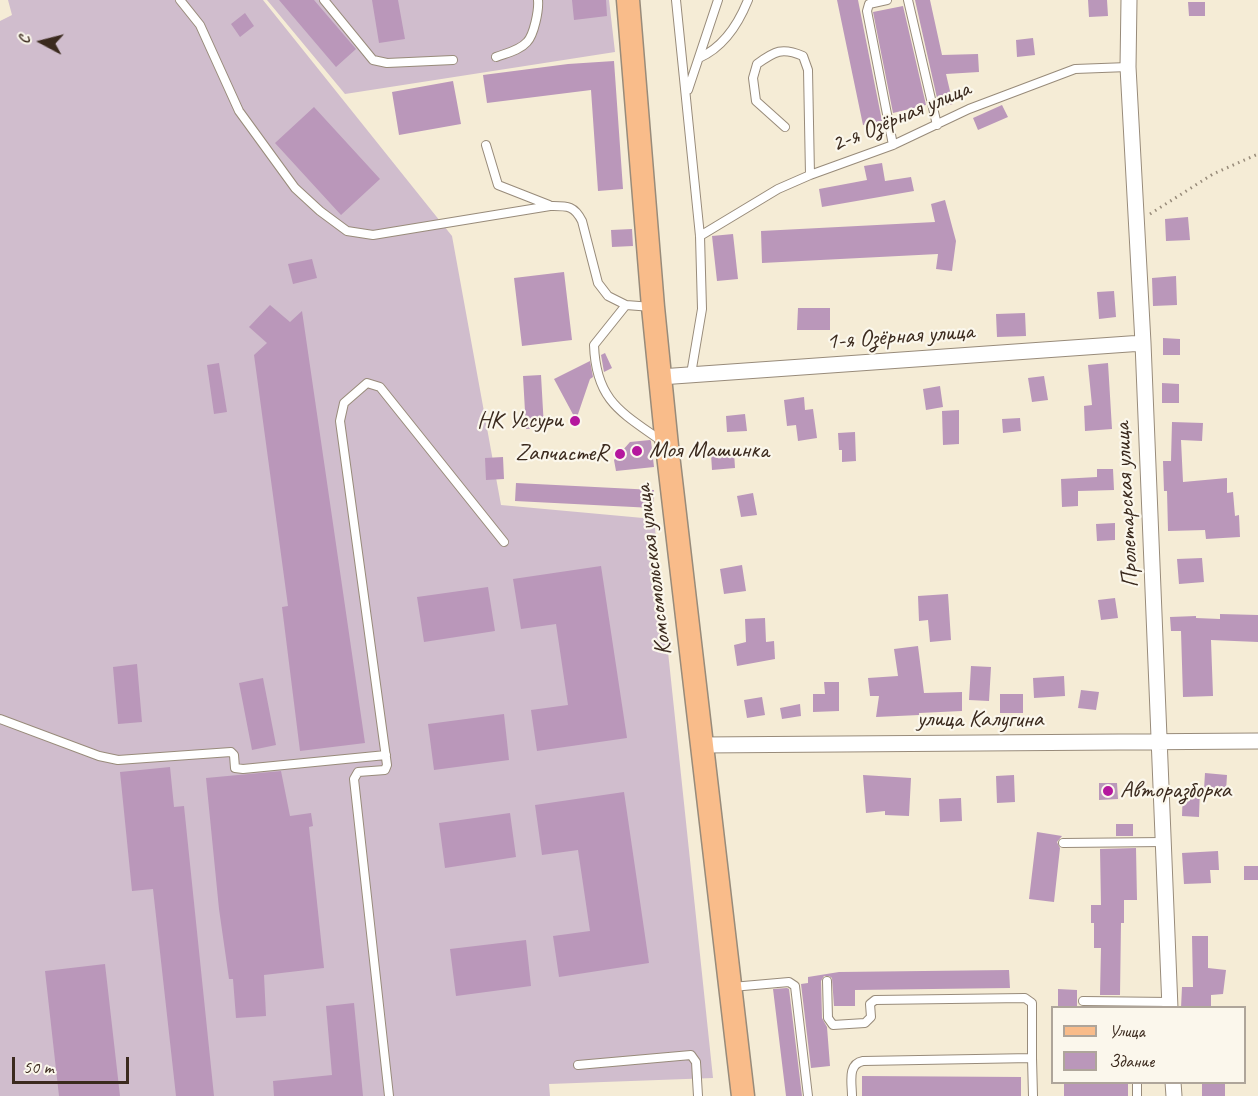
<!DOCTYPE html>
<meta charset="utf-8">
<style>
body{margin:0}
#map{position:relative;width:1258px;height:1096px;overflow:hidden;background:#f5ecd6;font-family:Caveat,sans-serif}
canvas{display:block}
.legend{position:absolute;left:1051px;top:1006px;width:195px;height:78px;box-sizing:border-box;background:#fbf7ec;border:2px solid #aea59a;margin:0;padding:8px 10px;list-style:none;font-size:18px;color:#3b2a1e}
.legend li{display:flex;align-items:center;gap:12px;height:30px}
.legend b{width:30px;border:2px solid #aea59a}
.north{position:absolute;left:12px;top:12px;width:60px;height:60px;-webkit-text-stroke:4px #fbf7ec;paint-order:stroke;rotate:277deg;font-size:16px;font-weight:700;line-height:24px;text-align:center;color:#3b2a1e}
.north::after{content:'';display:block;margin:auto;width:21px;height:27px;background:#3b2a1e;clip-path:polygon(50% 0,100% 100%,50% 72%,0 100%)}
.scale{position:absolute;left:12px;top:1057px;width:117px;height:27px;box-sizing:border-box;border:3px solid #3b2a1e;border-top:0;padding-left:8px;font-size:18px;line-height:21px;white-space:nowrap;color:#3b2a1e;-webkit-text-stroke:4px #fbf7ec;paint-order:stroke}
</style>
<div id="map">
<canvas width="1258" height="1096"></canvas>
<ul class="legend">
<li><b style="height:8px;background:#f9bc8a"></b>Улица</li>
<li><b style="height:16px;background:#ba97ba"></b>Здание</li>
</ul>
<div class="north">С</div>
<div class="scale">50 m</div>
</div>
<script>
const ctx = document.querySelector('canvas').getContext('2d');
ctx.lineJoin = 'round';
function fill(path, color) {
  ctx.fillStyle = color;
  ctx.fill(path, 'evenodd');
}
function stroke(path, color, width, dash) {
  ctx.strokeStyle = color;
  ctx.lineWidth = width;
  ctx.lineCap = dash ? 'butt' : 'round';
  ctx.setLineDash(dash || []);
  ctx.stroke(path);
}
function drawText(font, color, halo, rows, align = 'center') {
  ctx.font = font + ' Caveat,sans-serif';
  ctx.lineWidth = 4.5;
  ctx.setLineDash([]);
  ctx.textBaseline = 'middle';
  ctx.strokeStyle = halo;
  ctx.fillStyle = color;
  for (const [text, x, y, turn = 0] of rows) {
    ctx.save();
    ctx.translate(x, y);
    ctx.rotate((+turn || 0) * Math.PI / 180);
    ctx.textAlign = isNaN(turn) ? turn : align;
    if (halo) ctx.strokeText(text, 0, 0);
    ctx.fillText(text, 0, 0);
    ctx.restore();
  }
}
const industrial = new Path2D(`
 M8,0H263L452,236L501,505L654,519L713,1078L549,1084L550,1096H0V21L12,15Z
 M267,0H609L615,52L345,94Z`);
const building = new Path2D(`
 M279,0H314L356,49L336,67Z
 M372,0H398L405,39L379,43Z
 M572,0H606L607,16L574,20Z
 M837,0H858L882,121L863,125Z
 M915,0H930L942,55L978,54L979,72L946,74L953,104L939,107Z
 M1088,0H1107L1108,16L1089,17Z
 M1188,2H1205V16H1189Z
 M903,6L926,105L893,113L873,12Z
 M245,13L254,26L240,37L231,24Z
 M1033,38L1035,55L1017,57L1016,40Z
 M614,61L623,189L598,191L591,90L487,103L483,75L568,64Z
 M453,81L461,124L399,135L392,92Z
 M1002,105L1008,117L978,130L973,118Z
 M314,107L380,179L341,215L275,143Z
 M882,163L885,181L911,177L914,191L822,207L819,189L867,180L864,166Z
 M945,200L956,241L952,271L936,269L938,254L762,263L761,231L935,222L931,204Z
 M1188,217L1190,240L1166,241L1165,219Z
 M632,229L633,246L612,247L611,230Z
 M733,234L738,279L717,281L712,236Z
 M312,259L317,278L293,284L288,264Z
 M564,272L572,340L522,346L514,278Z
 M1176,276L1177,305L1153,306L1152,278Z
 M1114,291L1116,317L1099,319L1097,292Z
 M270,305L290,322L302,311L365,743L300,751L282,607L288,606L254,355L267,343L249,327Z
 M798,308H830V330H797Z
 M1025,313L1026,336L997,337L996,314Z
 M1163,338L1180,339V355H1163Z
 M605,353L612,368L604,372L601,355Z
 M590,361L593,377L590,379L576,420L554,379Z
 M219,363L227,412L214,414L207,365Z
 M1108,363L1112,429L1085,431L1084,406L1092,405L1088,365Z
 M541,375L544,428L526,429L523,376Z
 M1044,376L1048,400L1032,402L1028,378Z
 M1162,383L1179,384V403H1162Z
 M940,386L943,407L926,410L923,389Z
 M804,397L805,410L813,409L817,438L798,441L796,425L787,426L784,400Z
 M959,410V444L943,445L942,411Z
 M745,414L747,431L727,432L726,416Z
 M1020,418L1021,431L1003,433L1002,419Z
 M1172,422L1203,423L1202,441L1181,440L1183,482L1227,478V493L1233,492L1235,516L1239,515L1240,537L1206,539L1205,530L1168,531L1167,491H1164L1163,461H1171Z
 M855,432L856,461L842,462V450H839L838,433Z
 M650,440L651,441L654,467L616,471L614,460L630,442Z
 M734,452L735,468L712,470L711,454Z
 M503,457L504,479L486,480L485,458Z
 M1097,469H1113L1114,490L1078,491V506L1062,507L1061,479L1097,477Z
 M516,483L654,490L653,508L515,501Z
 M753,493L757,515L741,517L737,496Z
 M1115,523V540L1097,541L1096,524Z
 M1202,558L1204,582L1179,584L1177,559Z
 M742,565L746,591L724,594L720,569Z
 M601,566L627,738L537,751L531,710L568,705L556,624L521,629L513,579Z
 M488,587L495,631L424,642L417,597Z
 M948,594L951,640L930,642L928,620L919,621L918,596Z
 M1115,598L1118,618L1101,620L1098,600Z
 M1220,614L1258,615V642L1211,640L1213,696L1183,697L1181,631H1171L1170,617L1196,616V618L1220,619Z
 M765,618L766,642L774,641L775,659L737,666L734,645L746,642L745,619Z
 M918,646L924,693L962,692V711L919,713V715L876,717L879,696H870L868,678L898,676L894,649Z
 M137,664L142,722L118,724L113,667Z
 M971,666L991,667L989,701L969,700Z
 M1064,676L1065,696L1034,698L1033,678Z
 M263,678L276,745L252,750L239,683Z
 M824,682H839V711L813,712V694H825Z
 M1081,690L1099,692L1096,710L1078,708Z
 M1000,694H1023V713H1000Z
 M762,697L765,715L747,718L744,700Z
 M800,704L801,716L782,719L780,708Z
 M504,714L509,760L434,770L428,724Z
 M170,767L174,807L184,806L214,1096H176L153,889L132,891L120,772Z
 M281,771L290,816L311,813L313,826L309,827L324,968L264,975L266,1016L236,1018L233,979H229L219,909L206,778Z
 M1205,773L1227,775L1226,791L1204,789Z
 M863,775L911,778L909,816L885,815V811L866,813Z
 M1014,775L1015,802L997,803L996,776Z
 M1099,783H1117L1118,799L1099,800Z
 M1183,788L1200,789L1199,817L1182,816Z
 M624,792L649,963L559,977L553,936L590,931L578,850L542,855L535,805Z
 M961,798L962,821L940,822L939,799Z
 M510,813L516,857L445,868L439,823Z
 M1116,824H1133V836H1116Z
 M1037,832L1062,836L1057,842L1060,848L1054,902L1029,899Z
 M1136,848L1137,900H1124V923H1121L1120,995H1100L1101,948H1094V923H1091V905H1101L1100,849Z
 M1218,851L1219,870H1210L1211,883L1184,884L1182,853Z
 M1244,866H1258V880H1244Z
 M1192,936H1208V968L1226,970L1223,994L1211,995V1008H1181L1182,987H1193Z
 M526,940L531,986L456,996L450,949Z
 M105,964L120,1096H59L45,971Z
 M1009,970L1010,988L855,990V1006H834L832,978L829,976H824L821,981L822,1018L827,1027L830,1066L811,1068L801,984L808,983V977L839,972Z
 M787,988L789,989L802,1096H786L773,989Z
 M1058,989L1077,990V1008H1058Z
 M354,1003L363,1096H274L273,1081L332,1075L326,1006Z
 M862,1076L1021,1077V1096H862Z
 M1064,1083H1128V1096H1064Z
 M1202,1083H1225V1096H1202Z`);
const path = new Path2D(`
 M1150,214L1213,174L1258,154`);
const service = new Path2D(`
 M180,0L200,25L239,111L295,188L320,211L347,231L373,235L550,206C567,206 574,205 582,221L598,283L608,296L626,305L652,307
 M324,0L373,60L387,63L453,60
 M676,0L700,236L702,309L691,374
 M887,0L869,4L867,11L893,145
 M908,0L937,125
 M496,57C506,53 519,51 527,42C534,35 539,10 538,0
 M699,58C724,47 738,25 748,0
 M688,90L718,0
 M785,127L756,101L753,78L757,64C775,51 782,47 803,56L808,70L810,175
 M486,145L498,185L549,205
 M700,236L778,189L810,175L893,145L969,109L1075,69L1128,67
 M626,305L594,345C596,401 621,412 663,442
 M0,719L99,756L118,760L231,752L234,755L235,768L243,769L386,755
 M1063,843L1163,842
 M827,981L828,1018L833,1025L865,1023L871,1017L870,1004L875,1000L1025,998L1032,1003V1058L863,1061C847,1064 852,1083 852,1096
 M732,987L789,982L795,986L808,1096
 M1083,1001L1170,1002
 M1032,1058L1033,1096
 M578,1065L691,1055L696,1062L698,1096
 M389,1096L354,779L358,772L385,770L387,765L340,421L344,403L367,383L380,387L504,542
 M1137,1096V1082`);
const minor = new Path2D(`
 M1129,0L1128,67L1143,343L1170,1008
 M660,377L1143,343
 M702,745L1258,741
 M1173,1082L1174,1096`);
const primary = new Path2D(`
 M628,0L653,307L667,446L743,1096`);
const markers = [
 [575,421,6,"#b5179e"],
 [637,451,6,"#b5179e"],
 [620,454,6,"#b5179e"],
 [1108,791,6,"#b5179e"]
];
const streetNames = [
 ["2-я Озёрная улица",901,117,-23],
 ["1-я Озёрная улица",900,337,-4],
 ["Пролетарская улица",1127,505,-93],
 ["Комсомольская улица",654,570,-97],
 ["улица Калугина",980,720]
];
const poiNames = [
 ["НК Уссури",563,421],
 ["Моя Машинка",649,451,"left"],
 ["ZапчастеR",608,454],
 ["Авторазборка",1120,791,"left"]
];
fill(industrial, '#d0bdcd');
fill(building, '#ba97ba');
stroke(service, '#988b7a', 10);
stroke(minor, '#988b7a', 17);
stroke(primary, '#988b7a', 25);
stroke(path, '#988b7a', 3, [1.5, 4.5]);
stroke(service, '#fff', 8);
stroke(minor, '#fff', 15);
stroke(primary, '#f9bc8a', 22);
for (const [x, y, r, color] of markers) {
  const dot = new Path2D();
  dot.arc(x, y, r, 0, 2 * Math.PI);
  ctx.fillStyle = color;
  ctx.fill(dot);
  stroke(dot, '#fbf7ec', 2);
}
drawText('24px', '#3b2a1e', '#fbf7ec', streetNames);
drawText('24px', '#3b2a1e', '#fbf7ec', poiNames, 'right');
</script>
